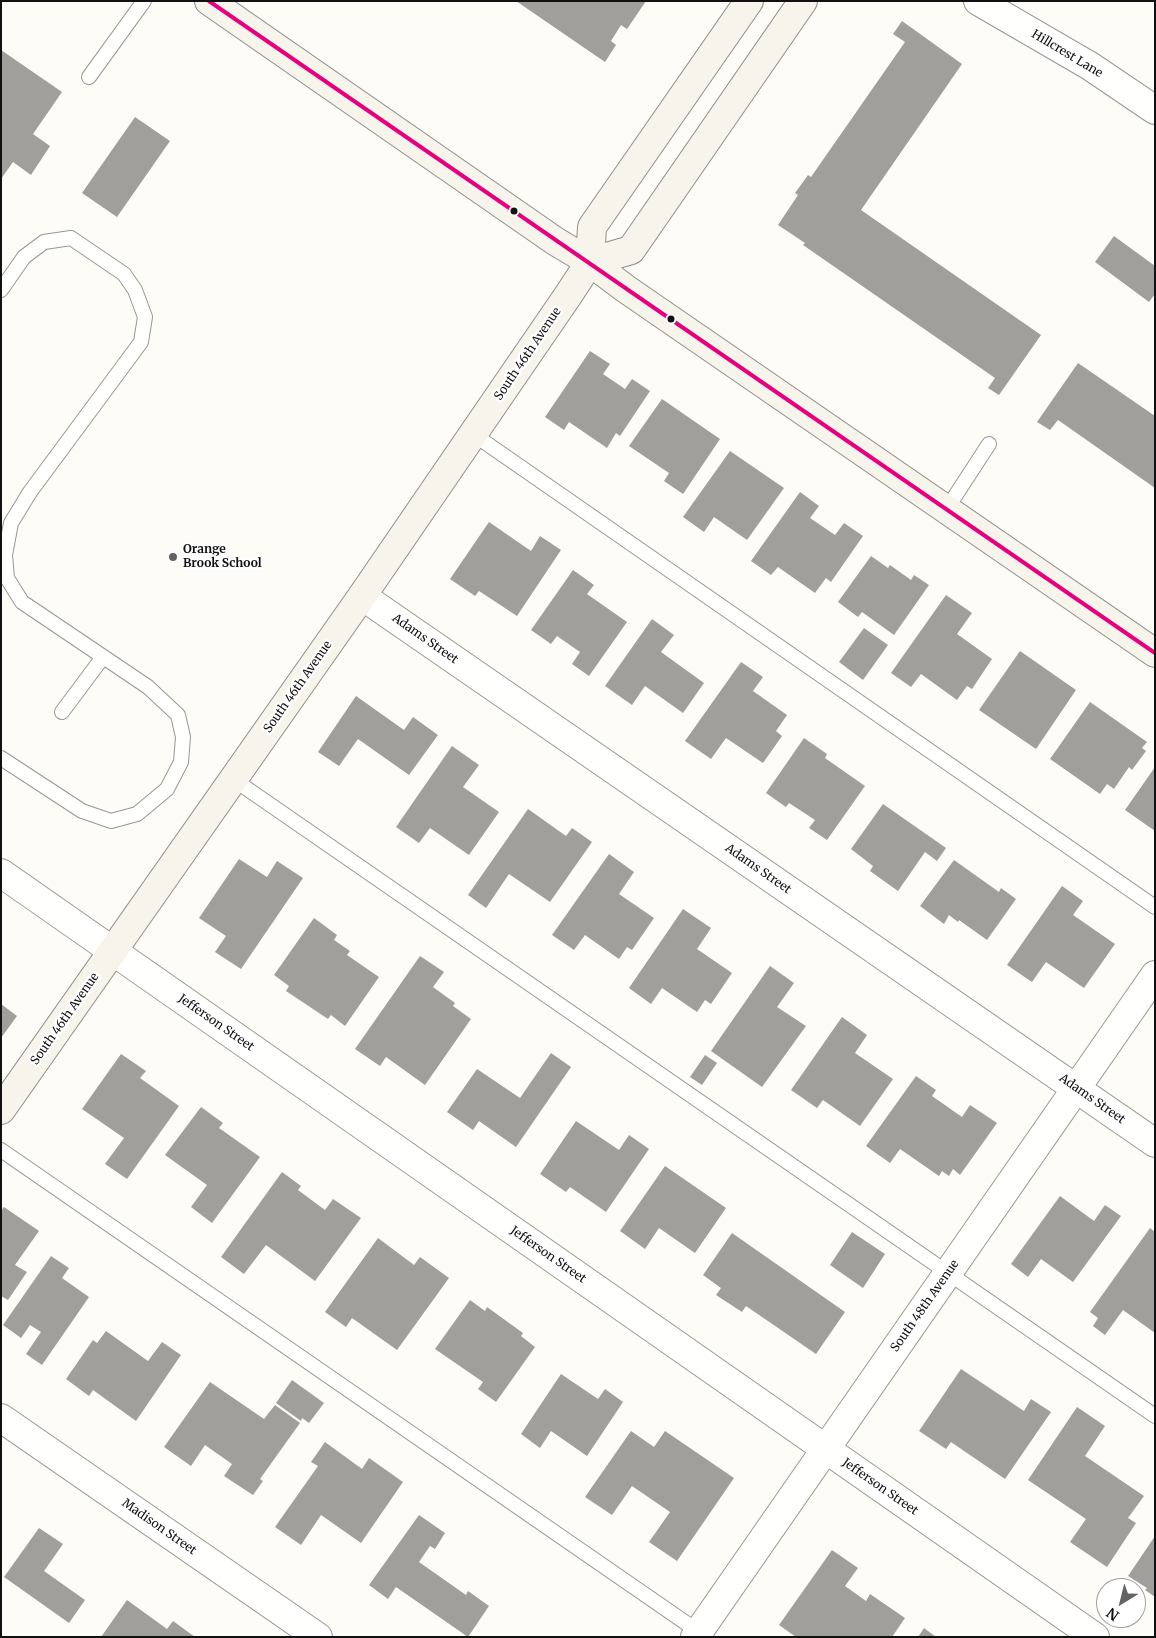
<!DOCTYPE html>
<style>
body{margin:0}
#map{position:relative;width:1156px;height:1638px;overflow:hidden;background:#fdfcf7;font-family:Merriweather,serif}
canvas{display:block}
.frame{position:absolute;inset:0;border:2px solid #111;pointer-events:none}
.north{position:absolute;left:1096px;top:1578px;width:50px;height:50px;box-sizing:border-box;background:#fff;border:1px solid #a0a0a0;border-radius:50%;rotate:216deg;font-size:14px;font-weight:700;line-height:20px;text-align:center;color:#111}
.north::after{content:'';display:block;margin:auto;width:18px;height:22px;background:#646362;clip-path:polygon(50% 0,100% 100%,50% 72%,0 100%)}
</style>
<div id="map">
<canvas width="1156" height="1638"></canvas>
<div class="frame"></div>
<div class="north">N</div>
</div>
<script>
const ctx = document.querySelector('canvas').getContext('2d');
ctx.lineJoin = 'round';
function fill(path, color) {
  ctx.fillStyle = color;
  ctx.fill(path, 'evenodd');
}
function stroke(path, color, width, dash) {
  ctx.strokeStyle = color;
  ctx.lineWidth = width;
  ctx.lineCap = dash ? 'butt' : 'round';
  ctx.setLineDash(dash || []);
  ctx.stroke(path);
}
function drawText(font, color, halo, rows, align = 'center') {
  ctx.font = font + ' Merriweather,serif';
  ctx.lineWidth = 5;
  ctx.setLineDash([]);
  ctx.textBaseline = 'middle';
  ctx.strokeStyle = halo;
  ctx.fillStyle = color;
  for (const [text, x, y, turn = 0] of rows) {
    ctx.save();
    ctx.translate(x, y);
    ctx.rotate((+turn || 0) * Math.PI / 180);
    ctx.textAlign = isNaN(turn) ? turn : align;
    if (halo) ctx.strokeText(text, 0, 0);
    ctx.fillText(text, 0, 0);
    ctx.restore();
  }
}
const building = new Path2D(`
 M516,1H646L627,29L621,25L611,41L616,45L605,62Z
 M902,21L962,64L861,210L1041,335L999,395L988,388L995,378L803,245L805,243L778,225L798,195L795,193L808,175L811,177L905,42L893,34Z
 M1,50L62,92L33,134L50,146L31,175L13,162L1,179Z
 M135,117L170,141L117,217L82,193Z
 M1114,236L1155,266V294L1149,302L1095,262Z
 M590,351L610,364L603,374L625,389L632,379L650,391L620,436L616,433L607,448L569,422L564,430L545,417Z
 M1078,363L1155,416V488L1058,420L1050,430L1037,422Z
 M662,399L720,439L683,494L664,481L669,473L629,446Z
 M730,451L784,488L747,540L714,517L704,532L683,517Z
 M800,492L819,506L810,518L835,535L844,523L863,536L831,582L826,578L815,593L778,567L771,575L751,561Z
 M489,522L531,551L540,536L561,550L517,616L479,591L475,596L450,579Z
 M871,556L888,568L890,565L911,580L914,575L929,585L894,635L862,612L858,617L838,602Z
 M573,570L594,585L587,594L627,622L589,676L572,664L580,652L557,636L551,644L531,630Z
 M946,595L972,613L957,634L992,659L972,689L967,686L957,700L921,674L911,687L891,673Z
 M652,619L674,635L661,652L704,683L683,713L645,686L632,705L605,686Z
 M864,628L888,645L863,680L839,662Z
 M1020,651L1076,690L1036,749L979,710Z
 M741,662L763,677L753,691L787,715L776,731L782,736L763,763L726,738L711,759L685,741Z
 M356,696L404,730L413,717L438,735L409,775L358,739L339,766L318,752Z
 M1090,702L1147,742L1142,748L1146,751L1132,770L1129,767L1114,789L1107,784L1100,794L1050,759Z
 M804,738L827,754L825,758L865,786L827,840L809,828L815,820L789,803L786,807L766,793Z
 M452,746L479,765L463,787L499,812L469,855L430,828L419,843L396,827Z
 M1155,767V831L1125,810Z
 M883,804L946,848L937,861L925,852L898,891L870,871L873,866L851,849Z
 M528,809L566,836L572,828L592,842L550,902L509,874L486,908L468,895Z
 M609,854L634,872L619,894L654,918L632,950L627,947L619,959L585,935L574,950L552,935Z
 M239,859L267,877L277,861L303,878L241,969L215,952L226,936L199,918Z
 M954,860L999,892L1001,888L1016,899L987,940L959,920L958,922L949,915L944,924L920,906Z
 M1062,886L1083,901L1073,915L1115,944L1084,988L1046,962L1032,982L1007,965Z
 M683,909L711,928L697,949L732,973L711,1004L705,1000L697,1012L662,988L651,1004L629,988Z
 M314,918L337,935L334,940L350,951L347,955L379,977L345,1026L331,1015L328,1019L286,991L289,986L274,975Z
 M420,956L444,972L433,987L455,1003L453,1006L471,1019L425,1085L386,1057L380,1066L355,1049Z
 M770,966L794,983L777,1007L806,1026L762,1087L711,1051Z
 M1,1004L17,1016L1,1038Z
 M842,1017L867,1035L855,1053L893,1079L860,1126L823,1100L817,1108L791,1090Z
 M551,1053L571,1067L516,1147L479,1121L473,1130L447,1112L477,1069L520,1098Z
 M121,1054L146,1071L140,1078L179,1106L127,1179L105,1164L124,1138L82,1109Z
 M705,1055L717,1063L702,1085L690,1077Z
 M916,1076L936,1090L932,1096L962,1117L970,1105L997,1123L960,1175L953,1169L949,1176L942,1171L939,1176L900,1149L890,1163L866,1146Z
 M201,1107L223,1123L219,1128L260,1157L212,1223L191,1207L207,1185L165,1155Z
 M576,1121L619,1150L629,1135L649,1149L606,1212L570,1187L566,1192L540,1174Z
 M665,1166L726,1208L695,1253L659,1228L645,1249L620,1231Z
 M282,1172L301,1186L298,1190L325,1210L333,1199L361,1218L315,1281L266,1245L244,1274L221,1257Z
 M1060,1196L1094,1221L1105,1205L1121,1216L1073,1282L1041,1259L1028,1277L1011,1264Z
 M4,1207L39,1231L15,1265L27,1272L8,1300L1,1296V1211Z
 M1150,1228L1155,1232V1333L1123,1310L1105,1335L1093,1326L1098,1318L1090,1312Z
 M852,1232L885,1254L863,1288L830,1265Z
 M732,1233L845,1312L816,1354L746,1306L742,1312L716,1295L721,1288L703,1275Z
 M378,1238L414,1265L420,1257L449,1278L397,1350L352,1318L346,1327L325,1312Z
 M51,1256L69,1268L62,1278L89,1297L42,1365L26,1354L41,1332L30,1325L21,1338L3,1325Z
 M470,1300L485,1311L487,1307L523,1333L521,1336L535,1347L496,1402L478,1389L483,1382L435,1349Z
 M106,1331L148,1361L162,1342L181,1355L136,1421L93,1390L89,1396L66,1379L93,1340L97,1343Z
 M961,1369L1024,1411L1031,1399L1051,1412L1005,1479L951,1442L946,1449L919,1431Z
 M561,1374L598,1399L605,1389L623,1402L587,1456L551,1431L540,1448L521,1434Z
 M292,1380L324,1403L309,1423L302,1418L301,1421L276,1403Z
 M210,1382L264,1419L275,1405L300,1423L260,1479L263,1481L253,1495L224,1476L232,1464L205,1445L191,1466L164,1447Z
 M1077,1407L1105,1426L1085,1456L1144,1496L1128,1518L1136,1523L1107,1567L1070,1542L1086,1519L1028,1480Z
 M631,1431L654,1447L665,1431L734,1478L677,1561L649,1542L670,1512L632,1486L612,1515L585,1497Z
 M325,1442L362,1469L369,1458L403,1482L361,1543L321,1515L301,1545L275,1527L318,1466L311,1462Z
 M419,1515L445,1533L435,1549L430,1546L419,1562L466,1595L468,1591L489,1606L468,1637L396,1587L388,1599L369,1585Z
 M39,1528L63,1544L44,1571L85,1600L69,1623L4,1577Z
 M1155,1536V1597L1145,1590L1147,1588L1128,1576Z
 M832,1550L858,1568L845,1586L866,1601L870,1594L905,1618L892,1637H796L779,1625Z
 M127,1600L167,1629L173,1621L195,1637H101Z
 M924,1628L936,1637H918Z`);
const lane = new Path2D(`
 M89,77L144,1
 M1,290L24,257L44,242L71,238L124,274L135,290L145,317L141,342L30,492L11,523L5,555L7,578L22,602L148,687L178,715L183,737L181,762L167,789L137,814L111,821L82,811L1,758
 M473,434L1155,907
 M946,510L989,444
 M62,712L103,657
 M233,779L1155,1416
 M1,1150L702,1634`);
const street = new Path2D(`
 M978,1L1090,66L1155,110
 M362,596L1155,1143
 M1,873L1095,1637
 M1,1418L318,1637
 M695,1637L1155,975`);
const secondary = new Path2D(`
 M209,1L555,241L590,262L626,289L1155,653
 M590,262L631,250L803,1
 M1,1110L362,596L569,294L590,262L592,227L749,1`);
const bus1 = new Path2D(`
 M209,1L1155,653`);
const markers = [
 [514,211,4.5,"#111"],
 [671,319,4.5,"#111"],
 [173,557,5,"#646362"]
];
const streetNames = [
 ["Hillcrest Lane",1067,54,31],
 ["South 46th Avenue",528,354,-56],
 ["Adams Street",425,639,35],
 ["South 46th Avenue",298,687,-55],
 ["Adams Street",758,869,35],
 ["South 46th Avenue",65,1019,-55],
 ["Jefferson Street",216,1023,35],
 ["Adams Street",1092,1099,35],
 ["Jefferson Street",548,1255,35],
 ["South 48th Avenue",925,1306,-55],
 ["Jefferson Street",880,1487,35],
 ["Madison Street",159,1527,35]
];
const poiNames = [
 ["Orange",183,550],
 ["Brook School",183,564]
];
fill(building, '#a19f9c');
stroke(lane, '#979795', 16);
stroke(street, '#979795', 30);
stroke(secondary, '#8e8d8b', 30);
stroke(lane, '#fffffe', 14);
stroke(street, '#fffffe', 28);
stroke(secondary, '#f6f4eb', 28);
stroke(bus1, '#e5007d', 4);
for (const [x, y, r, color] of markers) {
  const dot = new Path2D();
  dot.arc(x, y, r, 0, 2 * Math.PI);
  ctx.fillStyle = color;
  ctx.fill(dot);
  stroke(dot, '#fff', 2);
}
drawText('12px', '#111', '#fff', streetNames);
drawText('bold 12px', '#111', '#fff', poiNames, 'left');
</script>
